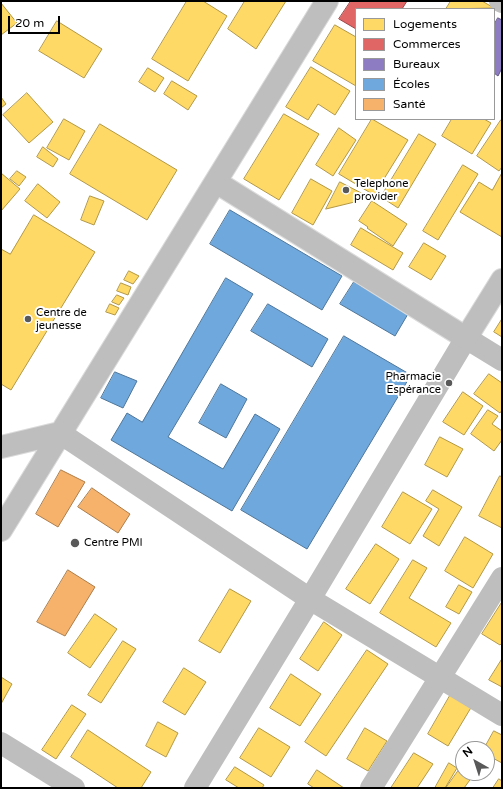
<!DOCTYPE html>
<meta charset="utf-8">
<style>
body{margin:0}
#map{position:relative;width:503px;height:789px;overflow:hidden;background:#fff;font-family:"Varela Round",sans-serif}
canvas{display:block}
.frame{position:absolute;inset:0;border:2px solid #000;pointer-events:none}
.legend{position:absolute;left:355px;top:8px;width:140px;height:112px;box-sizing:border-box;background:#fff;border:1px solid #999;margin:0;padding:5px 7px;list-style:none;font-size:12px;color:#000}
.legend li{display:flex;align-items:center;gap:8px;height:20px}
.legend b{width:20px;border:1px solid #999}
.north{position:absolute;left:455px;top:741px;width:40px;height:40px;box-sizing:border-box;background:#fff;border:1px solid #999;border-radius:50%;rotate:321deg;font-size:11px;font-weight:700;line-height:16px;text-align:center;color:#000}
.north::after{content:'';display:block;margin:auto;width:14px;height:18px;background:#595959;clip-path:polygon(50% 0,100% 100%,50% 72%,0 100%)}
.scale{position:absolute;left:8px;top:16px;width:52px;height:18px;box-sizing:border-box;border:2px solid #000;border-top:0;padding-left:5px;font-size:12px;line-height:14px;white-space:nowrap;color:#000;-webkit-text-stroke:3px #fff;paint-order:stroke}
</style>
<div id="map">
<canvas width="503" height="789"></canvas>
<div class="frame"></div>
<ul class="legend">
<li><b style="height:11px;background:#ffd966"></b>Logements</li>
<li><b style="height:11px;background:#e06666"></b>Commerces</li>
<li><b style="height:11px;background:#8e7cc3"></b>Bureaux</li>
<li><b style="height:11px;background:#6fa8dc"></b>Écoles</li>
<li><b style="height:11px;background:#f6b26b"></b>Santé</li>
</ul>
<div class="north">N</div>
<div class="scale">20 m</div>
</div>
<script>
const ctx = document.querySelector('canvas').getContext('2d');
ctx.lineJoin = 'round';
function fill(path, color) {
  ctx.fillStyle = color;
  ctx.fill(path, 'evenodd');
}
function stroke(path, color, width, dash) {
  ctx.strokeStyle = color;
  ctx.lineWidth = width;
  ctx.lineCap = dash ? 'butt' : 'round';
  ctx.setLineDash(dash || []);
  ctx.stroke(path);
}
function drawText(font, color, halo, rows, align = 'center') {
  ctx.font = font + ' "Varela Round",sans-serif';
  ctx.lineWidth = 4;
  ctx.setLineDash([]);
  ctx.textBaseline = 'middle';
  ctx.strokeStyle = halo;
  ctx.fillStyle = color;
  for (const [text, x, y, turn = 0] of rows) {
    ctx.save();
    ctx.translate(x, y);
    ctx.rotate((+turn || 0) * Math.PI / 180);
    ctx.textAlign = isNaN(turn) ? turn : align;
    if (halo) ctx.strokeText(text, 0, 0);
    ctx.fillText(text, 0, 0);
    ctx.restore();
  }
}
const homes = new Path2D(`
 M187,1H203L227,16L188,81L152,59Z
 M245,1H286L256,49L228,29Z
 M451,1H482L494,8L446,9Z
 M1,3L17,23L1,35Z
 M57,21L102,49L84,78L39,51Z
 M335,25L356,37V86L313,61Z
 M311,67L350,91L335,115L318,104L308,120L286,107Z
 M148,68L164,78L155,92L139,82Z
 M172,81L197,96L188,110L164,94Z
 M27,93L53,122L29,143L3,115Z
 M1,97L6,104L1,108Z
 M284,114L319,134L279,200L244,179Z
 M64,119L85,131L69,160L47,148Z
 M372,119L408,140L374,195L339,174Z
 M452,119H484L491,123L472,154L442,136Z
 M501,120H502V167L499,171L477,156Z
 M100,124L177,170L147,220L70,174Z
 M339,128L356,140L333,176L316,165Z
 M419,134L436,144L398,208L381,197Z
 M43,147L58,159L53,167L37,157Z
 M463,165L478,174L438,240L423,231Z
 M17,171L26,177L19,186L10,179Z
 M1,173L20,189L1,211Z
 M502,173V237L460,212L479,182L492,190Z
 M311,179L332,191L313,225L292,213Z
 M340,182L371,198L326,209Z
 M38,184L60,202L47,218L25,201Z
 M90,196L104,201L94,225L81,220Z
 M372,201L407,224L393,246L367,228L368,227L359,221Z
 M34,215L95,252L11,390L1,384V249L10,254Z
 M361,228L403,253L393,270L351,245Z
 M424,243L446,256L431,280L409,267Z
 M129,271L139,276L133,284L124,280Z
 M121,283L131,287L128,295L117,291Z
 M117,295L124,298L119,305L112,302Z
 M110,304L119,308L115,315L106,312Z
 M502,319V337L494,332Z
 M489,374L502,383V410L500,413L474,394Z
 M463,392L483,406L464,435L443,422Z
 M488,410L498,416L492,424L502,431V440L494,451L471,434Z
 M440,437L463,449L447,477L425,465Z
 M500,476L502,477V528L479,516Z
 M433,490L462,507L439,546L423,536L439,509L426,501Z
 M403,492L432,509L410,544L382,527Z
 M465,537L493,554L473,588L445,571Z
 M376,544L399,559L370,604L346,589Z
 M413,560L427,568L409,598L451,623L436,647L380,613Z
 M459,585L472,592L459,614L446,607Z
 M230,589L251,601L220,653L199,641Z
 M502,602V643L500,645L482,634Z
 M95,614L117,629L90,668L68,653Z
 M324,622L342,635L318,671L300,659Z
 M123,641L136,649L101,703L88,695Z
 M367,650L388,664L326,756L305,742Z
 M502,659V687L489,680Z
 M184,668L206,682L185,715L163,702Z
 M291,674L321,694L300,726L270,708Z
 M1,677L12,684L1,704Z
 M451,694L472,706L448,746L428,734Z
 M72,705L86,714L56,759L42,750Z
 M158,722L178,733L166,757L146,746Z
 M259,728L290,747L271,777L240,758Z
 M365,728L387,741L368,771L347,759Z
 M88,730L151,772L141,788H118L71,757Z
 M494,731L502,735V763L487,755V749H484Z
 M414,753L433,764L417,788H391Z
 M449,763L457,768L445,788H435Z
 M463,764V773H475L464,788H446Z
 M235,767L264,785L262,788H239L226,780Z
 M317,770L344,788H314L308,784Z
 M499,779L502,781V788H493Z`);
const shops = new Path2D(`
 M351,1H407L402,9H356V29L339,19Z`);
const offices = new Path2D(`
 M498,18L502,20V68L498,76L494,73V25Z`);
const schools = new Path2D(`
 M230,210L342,276L322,310L210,244Z
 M226,278L253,294L168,437L223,469L255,414L280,429L232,511L111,440L127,413L142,422Z
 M354,282L408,314L395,336L340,304Z
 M268,304L328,339L312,367L251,331Z
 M344,336L411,375L307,549L241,510Z
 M115,372L137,381L123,408L101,398Z
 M221,384L247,399L226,438L199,423Z`);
const health = new Path2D(`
 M61,470L85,482L58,527L36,514Z
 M92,488L130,514L118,533L78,507Z
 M68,570L95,587L65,636L37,622Z`);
const minor = new Path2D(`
 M500,1L502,2
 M60,433L310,599L502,715
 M1,743L74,788
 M195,788L310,599L466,338L502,360
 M371,788L502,578`);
const major = new Path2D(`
 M216,182L466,338L502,280
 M1,447L60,433
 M1,530L327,1`);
const markers = [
 [346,190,4,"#595959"],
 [28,319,4,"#595959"],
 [449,383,4,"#595959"],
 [75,543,5,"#595959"]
];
const poiNames = [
 ["Telephone",354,184],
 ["provider",354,197],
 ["Centre de",36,313],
 ["jeunesse",36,326],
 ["Pharmacie",441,377,"right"],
 ["Espérance",441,390,"right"],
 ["Centre PMI",84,543]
];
fill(homes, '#ffd966');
stroke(homes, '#b29847', 1);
fill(shops, '#e06666');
stroke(shops, '#9d4747', 1);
fill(offices, '#8e7cc3');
stroke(offices, '#635788', 1);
fill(schools, '#6fa8dc');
stroke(schools, '#4e769a', 1);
fill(health, '#f6b26b');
stroke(health, '#ac7d4b', 1);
stroke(major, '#dbdbdb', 24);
stroke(minor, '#bebebe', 22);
stroke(major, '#bebebe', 22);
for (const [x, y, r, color] of markers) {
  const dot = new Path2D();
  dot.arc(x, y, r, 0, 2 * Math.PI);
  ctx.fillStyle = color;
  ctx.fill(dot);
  stroke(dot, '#fff', 1.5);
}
drawText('11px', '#000', '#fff', poiNames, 'left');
</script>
